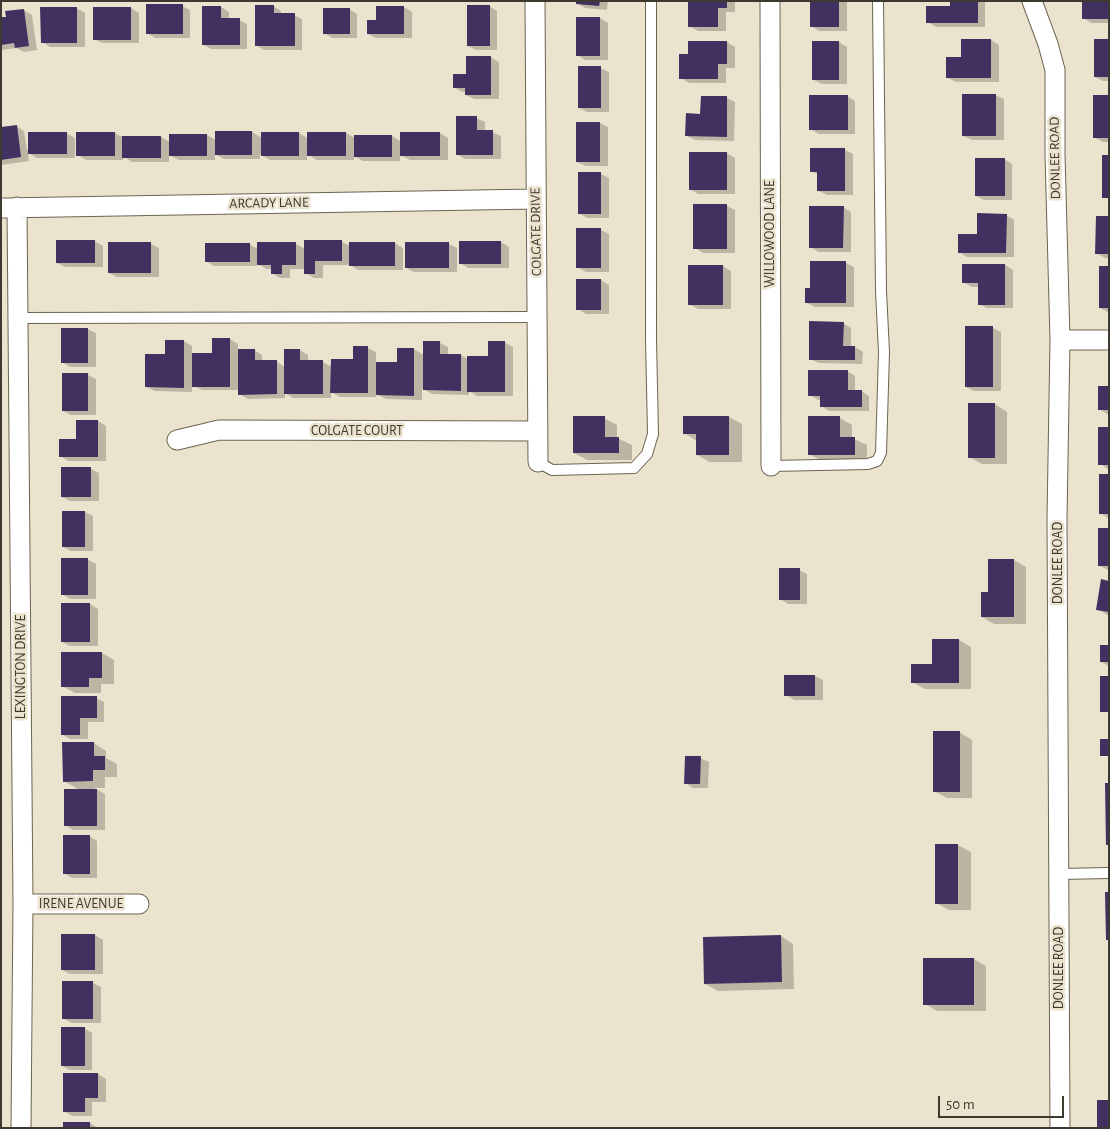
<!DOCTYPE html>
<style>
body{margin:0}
#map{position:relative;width:1110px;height:1129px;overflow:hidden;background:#ece3ce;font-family:"Alegreya Sans",sans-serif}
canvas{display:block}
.frame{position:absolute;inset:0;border:2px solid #3c3931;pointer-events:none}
.scale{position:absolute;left:938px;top:1096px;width:126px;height:22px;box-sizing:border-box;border:2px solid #3c3931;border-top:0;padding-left:6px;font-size:15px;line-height:18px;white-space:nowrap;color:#3c3931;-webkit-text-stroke:4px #ece3ce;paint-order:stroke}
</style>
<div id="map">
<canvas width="1110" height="1129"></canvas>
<div class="frame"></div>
<div class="scale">50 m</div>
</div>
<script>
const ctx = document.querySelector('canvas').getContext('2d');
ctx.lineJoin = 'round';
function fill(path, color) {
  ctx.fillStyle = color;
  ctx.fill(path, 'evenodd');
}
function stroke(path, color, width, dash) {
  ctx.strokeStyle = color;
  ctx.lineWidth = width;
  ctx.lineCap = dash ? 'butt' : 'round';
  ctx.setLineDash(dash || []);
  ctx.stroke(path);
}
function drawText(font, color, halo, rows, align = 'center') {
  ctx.font = font + ' "Alegreya Sans",sans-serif';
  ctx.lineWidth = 5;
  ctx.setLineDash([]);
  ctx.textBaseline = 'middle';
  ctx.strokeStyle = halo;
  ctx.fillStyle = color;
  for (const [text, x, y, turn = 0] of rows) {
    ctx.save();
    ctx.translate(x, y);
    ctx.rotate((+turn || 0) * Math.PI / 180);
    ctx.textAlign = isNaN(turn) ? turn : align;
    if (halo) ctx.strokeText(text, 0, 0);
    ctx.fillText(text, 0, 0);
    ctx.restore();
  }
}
const shadow = new Path2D(`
 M577,1H608L607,10L585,8L577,3Z
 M689,1H735V12H726V31H698L689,26Z
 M811,1H847V31H819L811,26Z
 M951,1H985V27H936L928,22L951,7Z
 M1109,1V23H1091L1083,18Z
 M182,6L190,10V38H155L147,33Z
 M273,6L281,11V15H294L302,19V50H264L256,45Z
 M489,6L497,11V50H476L468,46Z
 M203,7H221L229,12V20H239L247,24V49H211L203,44Z
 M404,7L412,12V38H376L368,34L377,21Z
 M76,8L85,13V47H50L42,42Z
 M131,8L139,13V43H102L94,39Z
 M349,9L357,14V38H332L324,33Z
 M24,10L32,15L37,50L24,52L16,48L2,50L1,19L8,18Z
 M600,18L608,23V60H585L577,55Z
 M991,40L999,45V82H956L948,78L962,59Z
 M1109,40V81H1103L1095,77Z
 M689,42H727L735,47V68H726V83H689L681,78L689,55Z
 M814,42H839L847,47V84H822L814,80Z
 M490,57L499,62V99H474L466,95V92H462L454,87Z
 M600,68L609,72V112H587L579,108Z
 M995,95L1004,99V140H972L963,136Z
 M847,96L855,101V134H819L810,129Z
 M1109,97V142H1103L1094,137Z
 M727,98L735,102L734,141L695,140L687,136L701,115Z
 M476,118L485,122V132H492L501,136V159H465L457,154Z
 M600,123L608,127V166H586L577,162Z
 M16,126L24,131L27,150L66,133L75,138V158H37L28,153L29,161L1,165V129Z
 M252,132L262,138L299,133L309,139L346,133L355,138L392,136L402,142L440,133L448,138V160H410L400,155V161H363L354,156V160H317L307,154V160H270L260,154V159H224L215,154V160H179L169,155V162H132L123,156V160H86L78,155L115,133L124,138L161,137L170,142L207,135L216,140Z
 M845,150L853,154V195H827L819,191V175L811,171Z
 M690,153H727L735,158V194H698L690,189Z
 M1004,159L1012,164V200H984L976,196Z
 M579,174H601L609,178V218H587L579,213Z
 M727,206L735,210V253H703L695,248Z
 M843,207L851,212V252H819L810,247Z
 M1006,215L1014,220V257H967L959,252L978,235Z
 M1109,217V258H1105L1096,253Z
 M577,230H601L609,234V272H586L577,267Z
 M95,241L103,246V267H65L57,263Z
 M342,242L350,246L395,243L403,248V270H358L350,265H323V278H314L306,273V269H290V278H280L272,273V269H267L257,264V266H214L206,261L249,244L258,249V244H296L306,249Z
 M460,242H501L509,247V268H468L460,263Z
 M151,244L159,248V277H117L109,273Z
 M449,244L457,248V272H414L406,268Z
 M846,263L854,267V307H815L807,303L812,289Z
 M1005,265L1013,270V308H987L979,304V287H972L963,282Z
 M723,266L731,271V309H698L689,304Z
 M1109,268V312H1108L1100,308Z
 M601,280L609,285V314H586L578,309Z
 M843,323L851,328V347H855L863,352L862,364L819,363L810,359Z
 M993,328L1001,332V391H974L966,387Z
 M87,329L96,333V367H70L62,362Z
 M230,339L238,344V350H254L262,355V362L276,361L285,367L300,350L308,355V362H323L332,367L354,361V348H368L376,352V364H398L414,349L424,355L425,343H440L448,347V355H461L468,359L489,357L504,342L513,347V396H477L469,391V395L432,394L422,388V400L386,399L376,394V397H340L331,392V398H293L285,393V398L248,399L239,394V390H202L192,385V392L155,391L146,387L166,355L184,341L192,346V354H213Z
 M847,371L855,376V391H861L869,396V411H829L821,406V400H818L810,395Z
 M88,375L96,379V415H71L63,411Z
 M1109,387V414H1107L1099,409Z
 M995,404L1007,412V464H982L969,457Z
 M684,417H729L742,424V462H710L697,455V441L684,433Z
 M604,418L617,425V438L632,445V460H587L574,453Z
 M840,418L852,425V438L867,445V461H822L809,454Z
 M98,421L106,426V461H68L60,456Z
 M1109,428V469H1108L1100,464Z
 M62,469H91L99,473V501H70L62,497Z
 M1109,475V518H1108L1100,513Z
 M85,512L93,516V551H71L63,547Z
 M1109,529V570H1108L1100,566Z
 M87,559L96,564V599H70L62,594Z
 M1014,560L1026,567V624H994L982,617L989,593Z
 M799,570L807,574V604H788L780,599Z
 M1109,582V616L1097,609Z
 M90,604L98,609V646H70L62,642Z
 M959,640L971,647V689H925L912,682L933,665Z
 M1109,647V666L1101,662Z
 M102,653L114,660V684H101V693H75L62,686Z
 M786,676H815L823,680V700H794L786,695Z
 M96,698L104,702V722H88V739H70L62,734Z
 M959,732L972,740V798H947L934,791Z
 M94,743L106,751V758L117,764V777H105V788H94L105,794V830H73L65,825L79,790L64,781Z
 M700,758L709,762L708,788H693L685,783Z
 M89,836L97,841V878H72L64,873Z
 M936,845H958L971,852V910H949L936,903Z
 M95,935L103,940V974H70L62,970Z
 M781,936L793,944L794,989L718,991L705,984Z
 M974,959L986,966V1011H937L925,1004Z
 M64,983H93L101,987V1023H72L64,1019Z
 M84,1028L92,1033V1070H70L62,1066Z
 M64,1074H98L106,1079V1102H92V1116H72L64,1111Z
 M90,1123L98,1128H64Z`);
const building = new Path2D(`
 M576,1H600L599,6L576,4Z
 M688,1H727V8H718V27H688Z
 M810,1H839V27H810Z
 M950,1H978V23H926V6H950Z
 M1082,1H1109V19H1082Z
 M146,4H183V34H146Z
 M255,5H274V13H295V46H255Z
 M467,5H490V46H467Z
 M202,6H221V18H240V45H202Z
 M376,6H404V34H367V20H376Z
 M40,7H77V43H41Z
 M93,7H131V40H93Z
 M323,8H350V34H323Z
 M24,9L29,46L15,48L14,43L1,45V17H6L5,11Z
 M576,17H600V56H576Z
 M961,39H991V78H946V57H961Z
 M1094,39H1109V77H1094Z
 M688,41H727V64H718V79H679V54H688Z
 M812,41H839V80H812Z
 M466,56H491V95H465V88H453V74H466Z
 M578,66H601V108H578Z
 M962,94H996V136H962Z
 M809,95H848V130H809Z
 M1093,95H1109V138H1093Z
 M701,96H727V137L685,136L686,113L700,114Z
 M456,116H477V130H493V155H456Z
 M576,122H600V162H576Z
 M17,125L21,157L1,160V127Z
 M215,131H252V155H215Z
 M28,132H67V154H28Z
 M76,132H115V156H76Z
 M261,132H299V156H261Z
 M307,132H346V156H307Z
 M400,132H440V156H400Z
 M169,134H207V156H169Z
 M354,135H392V157H354Z
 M122,136H161V158H122Z
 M810,148H845V191H817V172H810Z
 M689,152H727V190H689Z
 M1102,155H1109V198H1102Z
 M975,158H1005V196H975Z
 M578,172H601V214H578Z
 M693,204H727V249H693Z
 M809,206H844L843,248H809Z
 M977,213L1007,214L1006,253H958V234H977Z
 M1096,216H1109V254H1095Z
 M576,228H601V268H576Z
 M56,240H95V263H56Z
 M304,240H342V261H315V274H304Z
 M459,241H501V264H459Z
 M108,242H151V273H108Z
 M257,242H296V265H282V274H271V265H257Z
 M349,242H395V266H349Z
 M405,242H449V268H405Z
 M205,243H250V262H205Z
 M810,261H846V303H805V288H810Z
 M962,264H1005V305H978V283H962Z
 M688,265H723V305H688Z
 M1099,266H1109V308H1099Z
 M576,279H601V310H576Z
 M809,321L844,322L843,346H855V360H809Z
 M965,326H993V387H965Z
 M61,328H88V363H61Z
 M212,338H230V387H192V353H212Z
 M165,340H184V388L145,387V354H165Z
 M423,341H440V354H461V391L423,390Z
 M488,341H505V392H467V356H488Z
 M353,346H368V393H330L331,359H353Z
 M397,348H414V396L376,395V362H397Z
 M238,349H255V360H277V394L238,395Z
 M284,349H300V360H323V394H284Z
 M808,370H848V390H862V407H820V396H808Z
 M62,373H88V411H62Z
 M1098,386H1109V410H1098Z
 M968,403H995V458H968Z
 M573,416H605V437H619V453H573Z
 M683,416H729V455H696V434H683Z
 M808,416H840V437H855V455H808Z
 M76,420H98V457H59V439H76Z
 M1098,427H1109V465H1098Z
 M61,467H91V497H61Z
 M1099,474H1109V514H1099Z
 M62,511H85V547H62Z
 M1098,528H1109V566H1098Z
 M61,558H88V595H61Z
 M988,559H1014V617H981V592H988Z
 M779,568H800V600H779Z
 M1101,579L1109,581V612L1096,610Z
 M61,603H90V642H61Z
 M932,639H959V683H911V664H932Z
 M1100,645H1109V662H1100Z
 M61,652H102V678H89V687H61Z
 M784,675H815V696H784Z
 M1100,676H1109V712H1100Z
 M61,696H97V718H80V735H61Z
 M933,731H960V792H933Z
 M1100,739H1109V756H1100Z
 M62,742H94V756H105V770H93V781L63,782Z
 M685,756H701L700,784H684Z
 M1105,783H1109V845H1106Z
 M64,789H97V826H64Z
 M63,835H90V874H63Z
 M935,844H958V904H935Z
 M1105,892H1109V940H1106Z
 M61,934H95V970H61Z
 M781,935L782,982L704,984L703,937Z
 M923,958H974V1005H923Z
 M62,981H93V1019H62Z
 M61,1027H85V1066H61Z
 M63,1073H98V1098H85V1112H63Z
 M1097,1100H1109V1128H1097Z
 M63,1122H90V1128H63Z`);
const service = new Path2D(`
 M18,318L537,317
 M538,462L552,470L634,468L647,454L653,434L651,339V1
 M771,466L868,464L877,461L881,453L884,352L881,291L878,1
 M1059,874L1109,873`);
const minor = new Path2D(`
 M535,1L538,462
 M770,1L771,466
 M1032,1L1048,44L1055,70V154L1060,340L1057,519L1060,1128
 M17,207L23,904L21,1128
 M1,208L536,199
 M1060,340H1109
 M177,440L219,430L538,431
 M23,904H139`);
const streetNames = [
 ["DONLEE ROAD",1055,158,-91],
 ["ARCADY LANE",269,203,-1],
 ["COLGATE DRIVE",536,232,-91],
 ["WILLOWOOD LANE",770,234,-90],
 ["COLGATE COURT",357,431],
 ["DONLEE ROAD",1058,563,-90],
 ["LEXINGTON DRIVE",21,667,-90],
 ["IRENE AVENUE",81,904],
 ["DONLEE ROAD",1059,968,-90]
];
fill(shadow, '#0003');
fill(building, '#413161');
stroke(service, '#6c6452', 12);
stroke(minor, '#6c6452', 21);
stroke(service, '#fff', 10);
stroke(minor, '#fff', 19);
drawText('14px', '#3c3931', '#ece3ce', streetNames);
</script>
